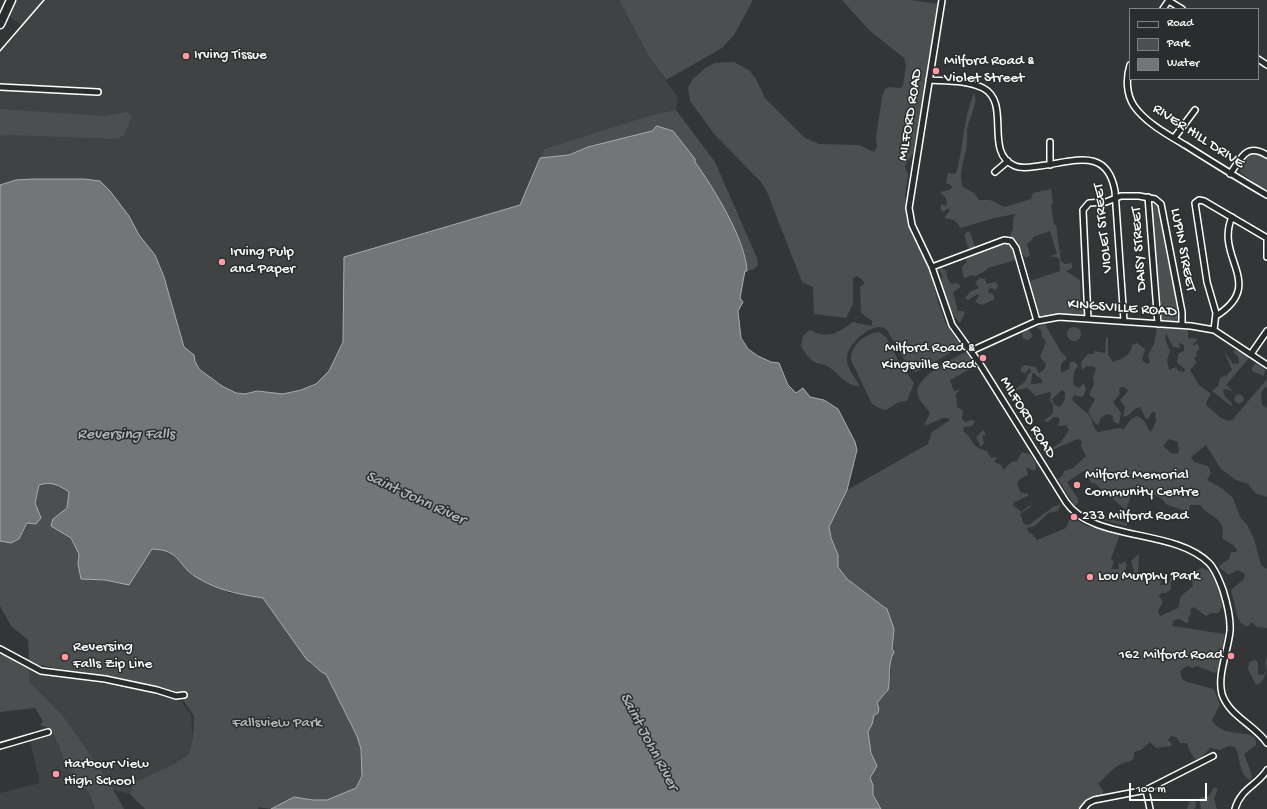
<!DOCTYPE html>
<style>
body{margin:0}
#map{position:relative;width:1267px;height:809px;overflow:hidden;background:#333536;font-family:"Gochi Hand",sans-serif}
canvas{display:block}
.legend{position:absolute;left:1129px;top:8px;width:130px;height:72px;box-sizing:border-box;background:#2a2d2e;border:1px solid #7f8182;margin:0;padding:5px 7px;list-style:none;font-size:12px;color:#fff}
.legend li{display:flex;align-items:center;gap:8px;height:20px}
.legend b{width:20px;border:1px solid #7f8182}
.scale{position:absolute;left:1129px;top:783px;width:78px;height:18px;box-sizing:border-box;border:2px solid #fff;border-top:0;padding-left:5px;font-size:12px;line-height:14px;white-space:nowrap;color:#fff;-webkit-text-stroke:3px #2a2d2e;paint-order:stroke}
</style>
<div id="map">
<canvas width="1267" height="809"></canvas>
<ul class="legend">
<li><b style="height:5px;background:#2a2d2e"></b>Road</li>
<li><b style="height:11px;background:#4c4f50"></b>Park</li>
<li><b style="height:11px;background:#737576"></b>Water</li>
</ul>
<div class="scale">100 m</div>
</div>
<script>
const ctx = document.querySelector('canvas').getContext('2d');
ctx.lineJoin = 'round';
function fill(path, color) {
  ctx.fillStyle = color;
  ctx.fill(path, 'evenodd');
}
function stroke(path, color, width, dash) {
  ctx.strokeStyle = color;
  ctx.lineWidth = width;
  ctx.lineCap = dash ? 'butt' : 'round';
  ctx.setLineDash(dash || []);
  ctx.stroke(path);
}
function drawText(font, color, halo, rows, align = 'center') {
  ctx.font = font + ' "Gochi Hand",sans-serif';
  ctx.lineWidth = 3;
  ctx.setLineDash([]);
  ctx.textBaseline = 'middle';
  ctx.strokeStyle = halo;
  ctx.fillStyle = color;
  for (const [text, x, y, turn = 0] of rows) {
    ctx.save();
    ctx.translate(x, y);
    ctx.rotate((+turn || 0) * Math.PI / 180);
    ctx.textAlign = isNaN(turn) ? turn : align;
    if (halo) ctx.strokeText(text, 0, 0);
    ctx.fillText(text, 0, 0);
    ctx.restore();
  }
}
const built = new Path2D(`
 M11,0H619L649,57L678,98L676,110L651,115L544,149L520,205L344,257L343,342L329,371L316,384L301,390L283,394L257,391L245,394L236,393L222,386L199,369L195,361L194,355L184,347L164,277L155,255L139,235L129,216L110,191L100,181L84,179H33L16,180L0,185V53L23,26L6,14Z
 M30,670L56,676L148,691L181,701L191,715L193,737L189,754L174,764L133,783L130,794L113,790L64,717L29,681Z
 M53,735L67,766L89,793L95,809H0V793L40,783L30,741Z`);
const green = new Path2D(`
 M619,0H753L734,35L722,48L666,80L649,57Z
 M842,0H910L938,4L914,152L905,166L908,176L905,194L907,220L931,274L938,302L946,324L961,346L925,368L915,372L908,366L887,330C875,318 844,346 847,361C848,370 856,379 860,386C845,387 838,371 825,365C821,363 816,364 813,361C808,358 804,351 801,346L803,336L810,330C829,340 837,333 853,322L872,326V321L861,313L860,287L865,283L858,276L853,278V304L846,318L814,314L813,287L802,282L767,192L761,182L715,135L690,101L688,88L692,80L705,68L715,63L734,62L749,70L756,79L765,98L805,138L819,144L859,145L874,152L877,147L876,138L882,97L885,89L889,87L900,88L903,86L906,65L904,58L869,30Z
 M974,93C979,101 970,117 968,125C966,131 968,136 967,141C967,156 957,172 963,187L974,193L979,200H990L1005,207L1031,199L1033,193L1051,189L1053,204L1051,205L1054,225H1056L1061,261L1065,264L1072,263V268L1066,271L1080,280L1081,308H1085L1084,315L1059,314L1042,317L1039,314L1030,281L1060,271L1059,258L1049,256L1057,254L1050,231L1033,237L1032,240L1027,244L1030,255L1027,258C1020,255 1020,243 1010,236L1013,228V218L1016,214L994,218L961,228L954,220L944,218L950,210L948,208L943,212L941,210V204L946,206L947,204L946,198L940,192L949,190L952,188L951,185L946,183L948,173L955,174L957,171C963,145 964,117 974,93Z
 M0,109L105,116L127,112L132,116L124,135L117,139L10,135L0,136Z
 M676,110L715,162L757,258L758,265L754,269L747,271L745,254L736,232L698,166L695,162L651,131L612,142L588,147L569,155L540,158L544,149L651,115Z
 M1250,153H1256L1267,159V192L1240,172L1242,162Z
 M1157,204L1161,208L1167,250L1179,308V322L1162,321L1160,319L1152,209L1153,205Z
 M967,232H970L975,247L971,249L968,247L964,235Z
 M1004,243C1013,244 1014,253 1016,260L988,268V269L976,276L971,275L965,278L963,276L962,267L966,263L967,256Z
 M941,268L946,270L947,277L951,284L957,283L961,287L953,292L958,311H963L965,313L960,323C952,316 939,287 942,276L939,269Z
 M980,278L985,279L987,284L995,282L998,285L996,290L991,288L988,290L989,293H992L995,299L982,305L975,302L979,296L978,294L968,300L965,298L970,292L979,288L975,282Z
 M1045,324L1061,352L1067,358L1061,364V373L1069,369L1070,362H1075L1078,366L1074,372L1073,385L1079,388L1084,383L1086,390L1083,397L1074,395L1072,399C1077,407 1086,410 1091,418C1094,424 1092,427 1098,432L1119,428L1124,429L1131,419L1137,416C1148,421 1145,427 1151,432L1156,421L1155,412H1152L1149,418L1146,419L1140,407C1132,408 1131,416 1123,417L1125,407L1120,400L1128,391L1126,388L1122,387L1119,388L1120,394L1113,402L1121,413L1119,424L1114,422L1112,415L1107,414L1101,418L1098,425L1095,423L1088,412L1095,399L1089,395L1094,384L1093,378L1096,369L1094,367L1086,366L1082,370L1081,362L1088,354H1094V351L1105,353L1106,337L1108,338V354L1113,362C1121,359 1131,356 1132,345L1137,343L1145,349L1142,360L1147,364L1150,362L1148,355L1154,344L1157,327L1188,330V338L1198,339L1192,345H1196V342L1198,346H1199V350L1196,352L1197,356L1193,358L1197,362L1190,370L1199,385L1211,394L1207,400L1206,405L1221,418L1229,421L1233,419L1267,379V387L1264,388L1261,394L1262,405L1267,408V497L1255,493L1248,484L1236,480L1221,469L1206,445L1191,457L1194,462L1208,466L1211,473L1207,480L1223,489L1233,498L1240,517L1248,526L1254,539L1261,565L1267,569V628L1257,627L1251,622L1249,626H1246L1241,623L1238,618L1231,590L1244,579L1245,574L1238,570L1229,575L1221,569L1219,566L1229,559L1231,552H1236L1237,550L1233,545L1223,539C1221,535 1224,531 1222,526C1218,516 1206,514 1200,505H1190L1189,512L1167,505L1162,499L1148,491L1134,487L1126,510L1094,483L1092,484L1084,471L1067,482L1078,499V503L1075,506L1058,479L1063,475L1064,471L1073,468L1086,456L1081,446L1082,441L1078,439L1047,452L1061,442L1069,430L1066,425L1058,426L1060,420L1058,417H1054L1048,422L1044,421L1053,413V404L1050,401L1051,393L1049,392L1036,396L1027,388L1017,390L1015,389L1025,382L1028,374L1031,372L1030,368L1025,373L1021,372V368L1024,365L1036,367L1039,373L1044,370L1046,364L1040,357L1046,342L1042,337L1041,330L1036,327ZM1166,333L1173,347L1180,348L1179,343L1184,345V351L1178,354L1177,363L1185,369L1184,372L1178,371L1176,367L1169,370L1167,360L1170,351L1165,339ZM1034,373L1042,380V383L1031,384L1032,374ZM1062,390L1065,392C1065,398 1065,404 1059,407L1054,404L1052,399ZM1169,439L1178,442L1179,452L1177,454L1171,453L1163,446Z
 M1067 334a7 7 0 1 1 14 0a7 7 0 1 1-14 0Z
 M1022 335a5 5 0 1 1 10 0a5 5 0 1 1-10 0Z
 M879,332L886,337L898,360L914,383L907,401L899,402L886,410L879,408L872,404L851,360C851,344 865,334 879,332Z
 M1235,350L1247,355L1249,358L1226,385L1233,391L1225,389L1223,391L1225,397L1232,403L1231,406L1212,391L1218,386L1220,378L1227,375L1232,370L1224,351L1233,364L1239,363L1238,356L1233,352Z
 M966,352L976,366L950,380L954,391L960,390L956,394L957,407L963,411L962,419L965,422L972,420L975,422L972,426L964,427L963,431C975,440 970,447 987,451L991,458L997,457L994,462L1001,465L1004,470L1011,462L1017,461L1022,452L1030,454L1036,464V469L1034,471L1026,467L1028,475L1020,479L1017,483L1020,492L1028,494V496L1014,502L1013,505L1021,512L1029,506H1032L1020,514L1024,524L1029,525L1053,507L1061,504L1058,511L1048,513L1035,526L1027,528L1028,532L1032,534L1037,540L1066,528L1071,516L1084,525L1120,534L1111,559L1114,562L1111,569H1119L1118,563L1121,564L1125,561L1127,565L1124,572L1128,579H1130L1134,571L1131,561L1139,554L1138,577L1145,579L1151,573L1156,574L1162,579L1160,585L1168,584L1175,570L1171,583V589L1166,593H1161L1159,596L1163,602L1158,610L1160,616L1178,608L1181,596L1193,586L1191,573L1202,568L1209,571C1215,580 1229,605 1218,613H1211L1206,616L1194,607L1190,610L1191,614L1188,617L1189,622L1186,623L1180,619L1174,620L1172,626L1225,634L1218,670L1215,673L1197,666L1193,668L1187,666L1180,671L1182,679L1187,682L1214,689L1220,705L1212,720C1224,742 1259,725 1256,745L1244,754L1252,775L1251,780C1238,777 1241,756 1235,747L1229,746L1220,750L1210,748L1202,757L1196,760L1190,752L1187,743H1180L1176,737L1171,736L1168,740L1172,744L1171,746L1156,748L1150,742L1141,750L1134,752V758L1131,761C1116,763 1109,774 1098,784L1103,790V796L1087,800L1080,809H881L873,795L870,778L877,766L871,753L868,732L874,715L878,713L879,708L877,703L887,693L891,672L889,662L893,646V638L886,607L847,579L838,567V555L831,538L829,527L847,490L928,444L932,432L950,420L948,418H943L925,426V423L930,413C927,407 919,402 918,395C912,378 954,358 966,352Z
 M1256,363L1265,370L1264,376L1252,371V367Z
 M1234.5 399a4.5 4.5 0 1 1 9 0a4.5 4.5 0 1 1-9 0Z
 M983,430L986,435L982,436L984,443L981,447L976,437Z
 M47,482L59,485L69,492L67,508L53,519L71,538L79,554L78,564L81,579L105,580L129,585L152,549H165L175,555L190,572L229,593L263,598L307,660C314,663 318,672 326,674L357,736L361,749L362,776L356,788L327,800H313L294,797L271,809L259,807L258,809H145L130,794L133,783L174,764L189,754L193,737L194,716L179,694L87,673L39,665L29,660L28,640L11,626L0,606V541L11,543L19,540L36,508L35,503L39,485Z
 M1095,516L1127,523V526L1094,518Z
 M0,655H4L30,670L29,681L64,717L108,781L124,809H95L89,793L67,766L51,729L40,725L43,721L35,708L0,712Z
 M1267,657C1267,667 1267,682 1256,685L1248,669L1249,662L1255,660L1258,662V674L1263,675L1266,671L1265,662Z
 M1214,787L1218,789L1214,799L1217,809H1201L1199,798L1210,795Z
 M1190,799H1195L1196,805L1194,809H1187Z`);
const water = new Path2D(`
 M657,126L673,131L695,159V162C713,187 746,240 747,271H745L740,298L743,302L738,311L741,338L748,349L758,356L771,362L779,363L788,385L796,393L803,388L810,397L824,400L838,409L855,442L857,450L847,490L829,527L831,538L838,555V567L847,579L887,609L894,629L892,649L894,652C887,664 891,677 888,690L877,703L879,708L878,713L874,715L872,724L868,732L871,753L877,766L870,778L873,785V795L881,809H271L294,797L313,800H327L356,788L362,776L361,749L357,736L326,674C318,672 315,664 307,660L263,598C238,594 219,591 196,577C176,564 181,550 152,549L129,585L105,580L81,579L78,564L79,554L71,538L51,526L53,519L67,508L69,492C59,485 51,481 39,485L35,503L41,518L36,524L27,523L19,539L11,543L0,541V185L16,180L33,179H84L100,181L110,191L129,216L139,235L155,255L164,277L184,347L194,355L195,361L199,369L222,386L236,393L245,394L257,391L283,394L301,390L316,384L329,371L343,342L344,257L520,205L540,158L569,155L588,147L652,131Z`);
const street = new Path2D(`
 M942,0L909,208L912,225L932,267L952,325L980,364L1066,502C1093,542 1174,528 1209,563C1216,570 1219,580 1223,590C1227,603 1231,617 1230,631C1228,651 1217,675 1222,694C1229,716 1255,725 1267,743
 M1169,1L1182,9
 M1163,9L1169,0
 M1258,59L1267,65
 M1130,65C1126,78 1126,94 1134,106C1146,123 1168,135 1185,145C1212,162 1239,179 1267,195
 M929,80C947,81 967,80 983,88C1012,103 983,153 1015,166C1022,169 1031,167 1039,166C1073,162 1107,146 1115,191L1124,321
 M0,87L98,92
 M1174,138L1195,110
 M1050,165V142
 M995,172L1008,161
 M1230,174C1242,157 1246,143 1267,155
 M1148,197L1158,324
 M1267,241V257
 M932,267L1004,240L1011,241L1016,248L1037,321
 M1216,316C1267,284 1214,258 1232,217
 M1088,319L1083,210L1089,203L1106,202L1121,196H1139L1155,199L1161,204L1182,312V325
 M1214,330L1216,313L1207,282L1195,203L1199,200L1204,201L1267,238
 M971,351L1037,321L1059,317L1191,326L1214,330L1267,365
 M1251,354L1267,331
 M0,649L41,671L105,679L157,690L176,696L184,695
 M0,746L48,732
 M1146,790L1150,809
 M1083,809L1088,803L1094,800L1146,790L1213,756
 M1235,809C1241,788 1257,786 1267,770`);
const primary = new Path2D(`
 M0,24L11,0`);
const rail = new Path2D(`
 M0,51L44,0`);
const markers = [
 [186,56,4,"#ff9aa2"],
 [936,71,4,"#ff9aa2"],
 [222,262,4,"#ff9aa2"],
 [983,358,4,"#ff9aa2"],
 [1077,485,4,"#ff9aa2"],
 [1074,517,4,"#ff9aa2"],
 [1090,577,4,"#ff9aa2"],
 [1231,656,4,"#ff9aa2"],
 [65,657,4,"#ff9aa2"],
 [56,774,4,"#ff9aa2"]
];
const poiNames = [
 ["Irving Tissue",194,56],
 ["Milford Road &",944,62],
 ["Violet Street",944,79],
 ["Irving Pulp",230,253],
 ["and Paper",230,270],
 ["Milford Road &",975,349,"right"],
 ["Kingsville Road",975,366,"right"],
 ["Milford Memorial",1085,476],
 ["Community Centre",1085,493],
 ["233 Milford Road",1082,517],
 ["Lou Murphy Park",1098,577],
 ["Reversing",73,648],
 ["Falls Zip Line",73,665],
 ["162 Milford Road",1223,656,"right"],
 ["Harbour View",64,765],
 ["High School",64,782]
];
const streetNames = [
 ["MILFORD ROAD",911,115,-81],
 ["RIVER HILL DRIVE",1198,137,33],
 ["VIOLET STREET",1104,228,-96],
 ["DAISY STREET",1140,249,-94],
 ["LUPIN STREET",1182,250,79],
 ["KINGSVILLE ROAD",1122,309,4],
 ["MILFORD ROAD",1027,418,58]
];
const parkNames = [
 ["Fallsview Park",277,724]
];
const waterNames = [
 ["Reversing Falls",126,436],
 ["Saint John River",415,499,25],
 ["Saint John River",648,742,62]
];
fill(built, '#404243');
fill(green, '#4c4f50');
fill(water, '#737576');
stroke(water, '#abacad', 1);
stroke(street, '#fff', 8);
stroke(primary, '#fff', 11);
stroke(street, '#2a2d2e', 5);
stroke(primary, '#2a2d2e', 8);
stroke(rail, '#fff', 1.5);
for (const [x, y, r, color] of markers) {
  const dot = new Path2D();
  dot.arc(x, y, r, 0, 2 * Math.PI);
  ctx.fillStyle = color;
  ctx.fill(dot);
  stroke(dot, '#2a2d2e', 1.5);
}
drawText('15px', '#fff', '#2a2d2e', poiNames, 'left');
drawText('15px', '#fff', '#2a2d2e', streetNames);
drawText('15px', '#b7b9b9', '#2a2d2e', parkNames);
drawText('italic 16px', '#b2b3b4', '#2a2d2e', waterNames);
</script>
